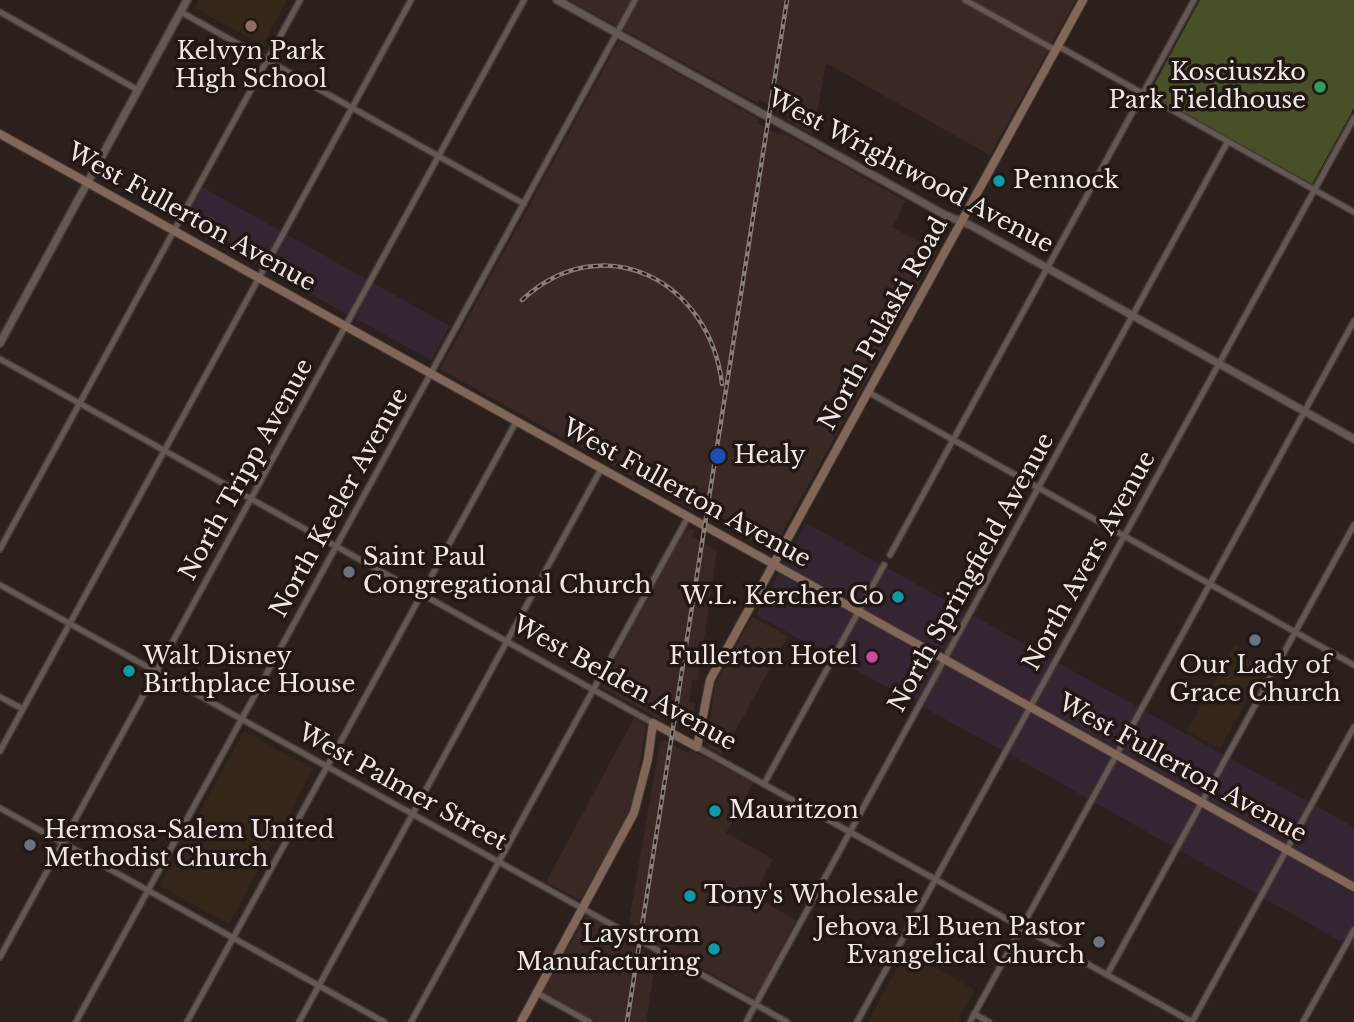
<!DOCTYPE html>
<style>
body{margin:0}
canvas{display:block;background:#2b201c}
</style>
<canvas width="1354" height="1022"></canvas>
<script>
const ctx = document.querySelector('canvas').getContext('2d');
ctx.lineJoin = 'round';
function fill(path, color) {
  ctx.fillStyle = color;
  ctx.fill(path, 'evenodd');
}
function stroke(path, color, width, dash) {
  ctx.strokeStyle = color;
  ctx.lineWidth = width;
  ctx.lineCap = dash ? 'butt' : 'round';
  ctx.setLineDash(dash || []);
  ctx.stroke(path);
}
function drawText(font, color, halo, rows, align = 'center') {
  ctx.font = font + ' "Libre Baskerville",serif';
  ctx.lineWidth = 7;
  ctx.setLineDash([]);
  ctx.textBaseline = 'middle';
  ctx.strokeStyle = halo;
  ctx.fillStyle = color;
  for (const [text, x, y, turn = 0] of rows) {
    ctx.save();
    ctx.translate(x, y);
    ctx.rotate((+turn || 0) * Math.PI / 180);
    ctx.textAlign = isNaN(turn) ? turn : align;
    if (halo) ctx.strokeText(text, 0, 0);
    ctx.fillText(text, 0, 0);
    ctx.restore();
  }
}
const commercial = new Path2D(`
 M202,187L450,326L431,360L181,223Z
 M806,523L1354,827V949L1034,768L756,615Z`);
const built = new Path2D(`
 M569,0H1076L990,155L826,63L813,135L788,120V116L760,100L757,103Z
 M619,41L759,119L757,123L774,132L780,135L782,132L906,201L892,227L937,252L772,551L724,527L725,521L706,510L697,506L694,511L440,369Z
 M690,529L694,531L692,536L717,551L698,680H692L689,702L695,704L691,727L685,729L664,718L663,721L600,687L685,531Z
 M752,617L788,636L722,755L707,747L715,684Z
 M634,718L646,725L633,806L580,900L546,882Z
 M664,740L688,753L689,750L705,757L753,783L726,833L773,859L754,896L796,920L755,998L657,944L658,939L629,922L660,742Z
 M586,915L629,938L628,944L656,959L646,1022H582L539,999Z`);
const education = new Path2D(`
 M199,0H287L263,45L195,8Z
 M1235,644L1240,647L1237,654L1264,668L1220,749L1187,731Z
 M244,731L313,769L229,924L160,886Z
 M906,952L975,990L957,1022H868Z`);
const green = new Path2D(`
 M1200,0H1354V108L1312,184L1149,94Z`);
const minor = new Path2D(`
 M965,0L1055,50
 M0,12L138,90
 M181,12L524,204
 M1058,46L1354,212
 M0,359L653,723
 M868,392L1354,665
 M0,549L300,0
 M890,555L1194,0
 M0,585L787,1022
 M0,697L23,709
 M697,747L1192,1022
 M0,751L411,0
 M764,784L884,565
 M0,808L384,1022
 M0,957L524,0
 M1107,975L1354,525
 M537,993L589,1022
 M974,1014L989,1022
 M76,1022L635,0
 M187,1022L516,422
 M299,1022L601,469
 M411,1022L688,517
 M746,1022L1228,141
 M857,1022L1354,118
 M970,1022L1354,321
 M1192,1022L1354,727
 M1303,1022L1354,930`);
const tertiary = new Path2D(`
 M557,0L945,215L970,225L1354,439
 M0,343L187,0`);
const secondary = new Path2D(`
 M0,134L1354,887
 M521,1022L634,813L648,759L653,723L697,747L710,680L1083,0`);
const rail = new Path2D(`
 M522,300C603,225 710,281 722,384
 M627,1022L787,0`);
const markers = [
 [251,26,7,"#8d6e63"],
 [1320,87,7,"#2e9e5b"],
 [999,181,7,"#0f9aa8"],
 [718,456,9,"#1a4fb4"],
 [349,572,7,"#6b7280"],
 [898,597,7,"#0f9aa8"],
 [1255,640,7,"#6b7280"],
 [872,657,7,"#d1479c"],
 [129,671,7,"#0f9aa8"],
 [715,811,7,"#0f9aa8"],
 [30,845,7,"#6b7280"],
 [690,896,7,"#0f9aa8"],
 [1099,942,7,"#6b7280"],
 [714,949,7,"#0f9aa8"]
];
const poiNames = [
 ["Kelvyn Park",251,52,"center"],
 ["High School",251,80,"center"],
 ["Kosciuszko",1306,73,"right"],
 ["Park Fieldhouse",1306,101,"right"],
 ["Pennock",1013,181],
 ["Healy",734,456],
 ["Saint Paul",363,558],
 ["Congregational Church",363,586],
 ["W.L. Kercher Co",884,597,"right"],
 ["Walt Disney",143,657],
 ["Birthplace House",143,685],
 ["Fullerton Hotel",858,657,"right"],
 ["Our Lady of",1255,666,"center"],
 ["Grace Church",1255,694,"center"],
 ["Mauritzon",729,811],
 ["Hermosa-Salem United",44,831],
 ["Methodist Church",44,859],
 ["Tony's Wholesale",704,896],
 ["Jehova El Buen Pastor",1085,928,"right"],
 ["Evangelical Church",1085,956,"right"],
 ["Laystrom",700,935,"right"],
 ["Manufacturing",700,963,"right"]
];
const streetNames = [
 ["West Wrightwood Avenue",910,172,28],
 ["West Fullerton Avenue",191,218,29],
 ["North Pulaski Road",884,324,-61],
 ["North Tripp Avenue",247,470,-61],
 ["West Fullerton Avenue",686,494,29],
 ["North Keeler Avenue",340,503,-61],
 ["North Avers Avenue",1090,561,-61],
 ["North Springfield Avenue",972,573,-61],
 ["West Belden Avenue",624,684,29],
 ["West Fullerton Avenue",1182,769,29],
 ["West Palmer Street",402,788,29]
];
fill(commercial, '#332531');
fill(built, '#3a2923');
fill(education, '#34271a');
fill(green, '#475027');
stroke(minor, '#433b37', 8);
stroke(tertiary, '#433b37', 10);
stroke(secondary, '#433b37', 10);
stroke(minor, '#645853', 5);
stroke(tertiary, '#645853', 7);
stroke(secondary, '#826758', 8);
stroke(rail, '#877e7a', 4.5);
stroke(rail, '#211713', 2, [5]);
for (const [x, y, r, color] of markers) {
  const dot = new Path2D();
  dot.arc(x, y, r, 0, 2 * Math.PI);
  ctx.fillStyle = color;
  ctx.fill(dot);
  stroke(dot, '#211713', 2.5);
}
drawText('24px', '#efe8e5', '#211713', poiNames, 'left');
drawText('24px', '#efe8e5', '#211713', streetNames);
</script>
